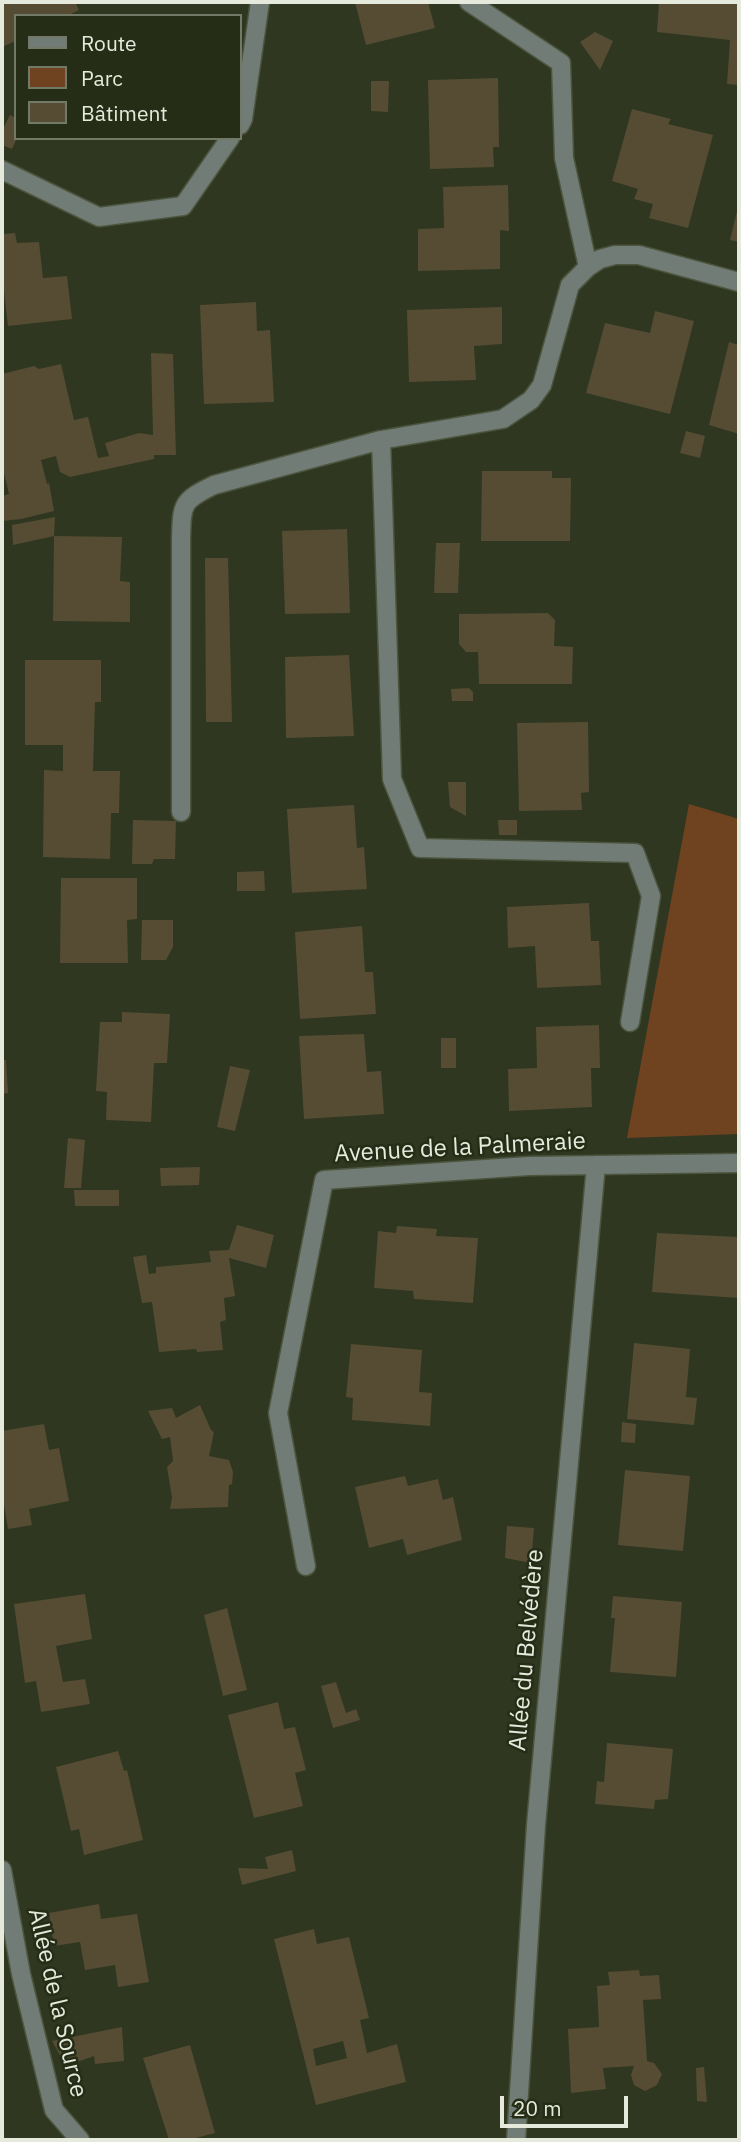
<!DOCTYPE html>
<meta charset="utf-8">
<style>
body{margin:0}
#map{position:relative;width:741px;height:2142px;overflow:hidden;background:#2f3720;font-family:"IBM Plex Sans",sans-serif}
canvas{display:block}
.frame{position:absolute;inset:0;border:4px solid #e5eadc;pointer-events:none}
.legend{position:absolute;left:14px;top:14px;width:228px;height:126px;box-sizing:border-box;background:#252d17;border:2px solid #727966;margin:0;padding:9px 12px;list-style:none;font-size:21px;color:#e5eadc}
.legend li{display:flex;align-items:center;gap:14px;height:35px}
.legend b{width:35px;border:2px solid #727966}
.scale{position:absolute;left:500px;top:2096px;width:128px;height:32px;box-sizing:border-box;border:4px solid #e5eadc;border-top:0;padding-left:9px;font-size:21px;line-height:24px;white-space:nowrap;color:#e5eadc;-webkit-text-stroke:5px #252d17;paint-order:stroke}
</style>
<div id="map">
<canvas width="741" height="2142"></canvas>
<div class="frame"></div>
<ul class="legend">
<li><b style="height:9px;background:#707c75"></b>Route</li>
<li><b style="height:19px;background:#6f4220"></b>Parc</li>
<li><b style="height:19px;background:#554c33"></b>Bâtiment</li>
</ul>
<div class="scale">20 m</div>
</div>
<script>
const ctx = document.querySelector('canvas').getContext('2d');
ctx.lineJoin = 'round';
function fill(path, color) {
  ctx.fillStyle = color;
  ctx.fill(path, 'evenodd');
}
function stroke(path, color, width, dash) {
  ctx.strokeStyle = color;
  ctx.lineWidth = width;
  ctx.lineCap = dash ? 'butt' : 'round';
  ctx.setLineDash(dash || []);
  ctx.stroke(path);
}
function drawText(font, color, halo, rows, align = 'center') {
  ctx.font = font + ' "IBM Plex Sans",sans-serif';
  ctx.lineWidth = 5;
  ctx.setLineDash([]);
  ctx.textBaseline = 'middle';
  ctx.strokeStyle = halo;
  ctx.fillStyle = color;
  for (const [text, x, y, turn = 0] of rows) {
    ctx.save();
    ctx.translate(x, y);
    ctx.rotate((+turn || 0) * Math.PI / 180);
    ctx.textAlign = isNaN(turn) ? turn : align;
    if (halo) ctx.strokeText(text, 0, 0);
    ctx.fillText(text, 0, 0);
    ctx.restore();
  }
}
const green = new Path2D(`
 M689,804L739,819V1134L627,1138Z`);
const building = new Path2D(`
 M2,2H75L79,10L67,16H16V41L4,46L2,41Z
 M355,2H428L435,28L366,45Z
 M659,2L739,3V85L727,84L730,40L657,32Z
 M595,32L613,41L600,70L580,42Z
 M498,78L499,147H493L494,167L430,169L428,80Z
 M371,81H389L388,112L371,111Z
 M632,109L671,119L668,124L713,135L688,228L649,218L653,204L634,199L638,189L612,181Z
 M10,115L16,118L17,138L12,149L2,145V131Z
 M508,185L509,231L500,230V269L418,271V229L444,228L443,187Z
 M738,207H739V242L730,240Z
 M15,233L17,243L39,242L43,278L67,276L72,319L8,326L2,273V234Z
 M256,302L257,331L270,330L274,402L204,404L200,305Z
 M502,307V344L474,346L476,380L409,382L407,310Z
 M655,311L694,321L670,414L586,393L605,323L650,333Z
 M729,342L739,345V434L709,425Z
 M151,353L173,354L176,455H154V459L70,477L60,472L56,456L41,460L47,484L49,483L54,511L21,519L2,521V496L9,494L2,465V374L34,366L39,369L61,364L74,420L88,417L98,458L109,456L105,443L139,433L153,435Z
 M686,431L705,436L700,458L680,453Z
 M482,471H552V478H571L570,541H481Z
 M55,517L54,536L13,545L12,525Z
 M347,529L350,613L285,614L282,531Z
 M54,536L122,537L120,581L130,582V622L53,621Z
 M436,543H460L458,593H434Z
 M205,558H228L232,722H206Z
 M548,613L555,620L554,646L573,647L572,684H479L478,652H466L459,644V614Z
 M349,655L354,736L286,738L285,657Z
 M25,660H101V702H95L93,771H120L119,813H111L110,859L43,857L44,770L63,771V745H25Z
 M469,688L473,692V701H452L451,689Z
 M588,722L589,792L581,793L582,810L519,811L517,723Z
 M448,782H466V816L450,807Z
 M354,805L357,848L364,847L367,889L292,893L287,809Z
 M133,820L176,821L175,859H154L152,864H132Z
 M498,820H517V835H499Z
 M264,871L265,891H237V872Z
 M61,878H137V919L127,920L128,963H60Z
 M589,903L591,941H599L601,985L537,988L535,946L508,948L507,907Z
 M142,920H173V947L166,960H141Z
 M362,926L365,972H373L376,1014L300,1019L295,932Z
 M122,1012L170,1014L167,1063H154L151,1122L106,1120L107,1092L96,1091L100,1022H122Z
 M599,1025L600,1068H591L592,1107L509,1111L508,1069L537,1068L536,1027Z
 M364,1034L367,1072L381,1071L384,1114L304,1119L299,1036Z
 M441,1038H456V1068H441Z
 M2,1060H6L8,1093L2,1094Z
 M230,1066L250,1070L235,1131L217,1127Z
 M68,1138L85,1140L81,1188H64Z
 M200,1167L199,1185L161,1186L160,1168Z
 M74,1190H119V1206H75Z
 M237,1225L274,1235L266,1268L229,1258L235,1296L224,1298L226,1320L220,1322L223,1350L197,1352L196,1349L159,1352L152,1302L142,1303L133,1257L146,1255L149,1274L156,1273V1267L211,1262L209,1251L229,1250Z
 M397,1226L437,1229L436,1236L478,1238L473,1303L414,1299L413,1291L374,1288L378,1231L396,1233Z
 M657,1233L739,1237V1298L652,1292Z
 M634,1343L690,1349L686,1397L697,1398L694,1425L627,1419Z
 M351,1344L422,1350L419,1392L432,1393L430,1426L352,1420L353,1398L346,1397Z
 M200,1405L211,1430L214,1432L209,1456L229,1460L233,1472L232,1484L229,1485L228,1507L170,1509L172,1498L167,1467L173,1461L170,1437L162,1439L148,1411L172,1408L176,1418Z
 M622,1422L636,1424L635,1443L621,1442Z
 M44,1424L49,1450L59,1448L69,1501L29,1509L32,1525L8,1529L2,1492V1431Z
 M625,1470L690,1476L683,1551L618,1545Z
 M405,1476L408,1486L438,1479L443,1500L453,1497L462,1540L407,1555L403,1539L369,1548L355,1487Z
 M507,1526L534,1528L531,1563L505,1558Z
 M85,1594L92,1639L56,1646L63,1682L85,1679L90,1704L41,1712L36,1681L25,1683L14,1604Z
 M613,1596L682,1602L676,1677L610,1672L615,1618H611Z
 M227,1608L247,1690L223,1696L204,1615Z
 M336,1682L346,1713L356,1709L360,1720L333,1728L321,1686Z
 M278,1702L284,1729L295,1727L306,1770L295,1773L303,1806L254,1818L228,1715Z
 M607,1743L673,1749L668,1799L655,1800L654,1809L595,1804L597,1781L604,1782Z
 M118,1751L124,1771L127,1770L143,1840L84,1855L79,1829L71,1831L56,1767Z
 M292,1850L296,1871L242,1885L238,1868L268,1869L265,1857Z
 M99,1904L101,1919L137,1914L149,1982L118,1987L115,1965L85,1970L80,1942L54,1946L49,1913Z
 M314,1929L317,1944L349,1937L369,2018L360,2020L367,2053L397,2044L406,2082L316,2105L274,1939ZM343,2041L347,2058L316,2066L313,2049Z
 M639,1970L640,1976L659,1975L661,1999L643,2000L647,2061L654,2063L662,2074L657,2085L645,2091L634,2085L631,2075L634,2066L603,2068L606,2089L571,2093L568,2029L599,2027L597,1986L610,1985L608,1972Z
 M122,2027L124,2061L95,2064L94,2056L66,2066L52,2041Z
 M190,2045L215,2133L188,2140H169L143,2058Z
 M704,2067L707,2102L697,2101L696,2068Z`);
const minor = new Path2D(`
 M469,2L561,63L564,158L588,267
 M240,125L243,119L260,2
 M2,170L99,217L183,206L230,138
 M381,440L392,779L420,848L635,853L651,896L630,1022
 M181,812V540C182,504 181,501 214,485L381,440L503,419L531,400L542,385L570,285L588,267L600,259L615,255H639L739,282
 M306,1566L278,1413L324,1180L529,1166L739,1163
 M2,1870L21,1974L54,2110L80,2140
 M516,2140L536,1825L596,1165`);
const streetNames = [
 ["Avenue de la Palmeraie",460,1148,-3],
 ["Allée du Belvédère",527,1650,-85],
 ["Allée de la Source",57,2003,77]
];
fill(green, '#6f4220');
fill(building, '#554c33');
stroke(minor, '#4c543e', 21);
stroke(minor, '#707c75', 18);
drawText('24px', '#e5eadc', '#252d17', streetNames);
</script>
